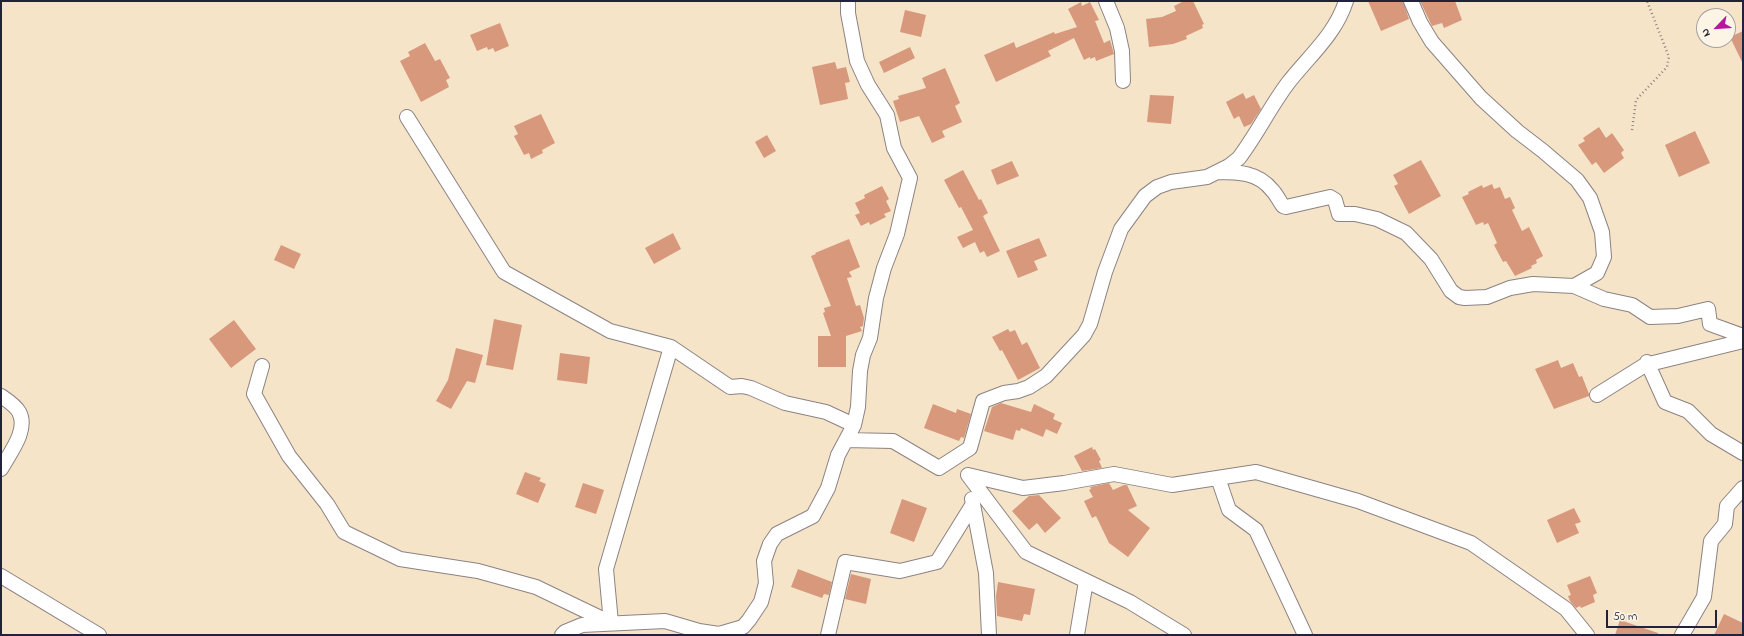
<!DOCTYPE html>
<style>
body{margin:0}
#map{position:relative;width:1744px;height:636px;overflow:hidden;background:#f6e4c9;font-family:"Indie Flower",sans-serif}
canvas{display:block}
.frame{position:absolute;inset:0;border:2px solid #22223b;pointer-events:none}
.north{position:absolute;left:1696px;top:8px;width:40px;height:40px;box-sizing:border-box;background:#fcf5e5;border:1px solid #a5a1a1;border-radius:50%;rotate:245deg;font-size:11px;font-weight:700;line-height:16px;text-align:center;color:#22223b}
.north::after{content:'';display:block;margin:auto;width:14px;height:18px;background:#b5179e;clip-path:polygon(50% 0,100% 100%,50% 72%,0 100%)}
.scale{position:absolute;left:1606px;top:610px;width:111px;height:18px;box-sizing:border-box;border:2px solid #22223b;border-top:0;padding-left:5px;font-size:12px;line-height:14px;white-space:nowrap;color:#22223b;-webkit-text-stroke:3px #fcf5e5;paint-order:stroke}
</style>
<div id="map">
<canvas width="1744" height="636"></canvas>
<div class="frame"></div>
<div class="north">N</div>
<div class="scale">50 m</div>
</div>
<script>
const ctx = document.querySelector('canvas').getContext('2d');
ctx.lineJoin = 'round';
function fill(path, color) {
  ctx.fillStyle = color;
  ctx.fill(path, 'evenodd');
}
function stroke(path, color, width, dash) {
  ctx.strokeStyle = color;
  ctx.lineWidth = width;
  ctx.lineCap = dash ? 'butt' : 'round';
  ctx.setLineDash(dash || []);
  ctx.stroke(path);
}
const building = new Path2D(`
 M1184,1H1193L1204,24L1202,25L1203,28L1186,36L1187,39L1173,44L1149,47L1146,19L1162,17L1176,11L1174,6Z
 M1368,1H1403L1409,19L1381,31Z
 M1420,1H1455L1462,20L1444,28L1442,23L1432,26Z
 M1081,2L1082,6L1090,2L1099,20L1095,21L1104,43L1110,40L1114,54L1096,61L1095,57L1090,59V57L1084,60L1074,38L1048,51L1051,56L996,82L984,55L1014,42L1016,48L1054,32L1055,34L1077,27L1068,9Z
 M905,10L926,15L921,37L900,32Z
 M500,23L509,46L495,52L493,48L488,50L487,47L477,51L470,35Z
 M1743,31V64L1730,37Z
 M425,43L435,61L440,59L450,78L446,80L449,87L421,102L400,61L410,56L408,52Z
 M910,47L915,58L884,73L879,62Z
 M835,62L837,69L846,67L850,82L845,83L848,99L820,105L812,67Z
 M945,68L960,103L955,106L962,122L942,131L945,137L932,143L919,116L900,122L893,101L899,99L898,96L926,88L922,78Z
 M1243,93L1246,99L1254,95L1261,109L1251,124L1244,127L1239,116L1234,119L1226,102Z
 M1150,95L1174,96L1171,124L1147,122Z
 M541,114L555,143L542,150L543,153L531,159L529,153L524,155L514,136L518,134L514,126Z
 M1599,127L1606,138L1612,133L1624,150L1621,153L1624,158L1604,173L1596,162L1592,165L1578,145L1585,141L1583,138Z
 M1695,131L1710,163L1679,177L1665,145Z
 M767,135L776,151L764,158L755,142Z
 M1421,160L1441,196L1409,214L1394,186L1398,184L1393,175Z
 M1012,161L1019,176L997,185L991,170Z
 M963,170L979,200L981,199L988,213L983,216L1000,251L987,257L984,251L980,253L975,242L963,248L957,237L973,230L961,207L959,208L944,180Z
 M1492,184L1494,189L1500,187L1505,199L1510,197L1515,208L1512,210L1522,231L1529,227L1543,256L1536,260L1537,263L1531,266L1532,268L1515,276L1506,261L1503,262L1494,245L1497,243L1488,223L1484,225L1483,222L1476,225L1462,197L1469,194L1468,192L1482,185L1483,188Z
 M882,186L889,199L886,201L891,211L884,214L886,217L870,225L869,222L861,226L855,215L860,213L855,203L865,198L864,195Z
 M673,233L681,249L654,264L645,248Z
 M1039,238L1047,256L1034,261L1038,270L1018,278L1006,251Z
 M849,239L860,267L849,272L852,277L847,278L856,306L860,305L864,318L863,326L860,327L862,331L846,336V367H818V336H831L823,313L825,312L824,308L831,306L811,256L816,254L815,253Z
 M281,245L301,254L294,269L274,260Z
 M494,319L522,325L513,370L486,365Z
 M234,320L256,349L231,368L209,339Z
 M1008,329L1010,332L1015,330L1022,345L1027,342L1040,368L1018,380L1002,350L1000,351L992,337Z
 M456,348L483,355L475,383L467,381L451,409L436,401L448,380Z
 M560,353L590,357L587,384L557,380Z
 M1558,360L1561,368L1573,363L1579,377L1582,376L1589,394V396L1554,409L1535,369Z
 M1001,403L1031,412L1034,404L1055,414L1053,419L1062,423L1057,434L1046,429L1043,437L1021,428L1020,431L1016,430L1013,440L984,431L992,407Z
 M933,404L956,413L957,409L971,414L964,438L961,437L959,441L924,428Z
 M1092,447L1093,450L1095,449L1101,460L1099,461L1102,468L1082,471L1074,456Z
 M525,472L541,478L539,481L546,484L538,503L516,494Z
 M583,483L604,490L596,514L575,507Z
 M1109,483L1113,490L1124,485H1127L1137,506L1128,510L1150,528L1128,557L1109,543L1096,516L1092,518L1084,501L1093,497L1089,490L1091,489L1090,487Z
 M1039,495L1061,518L1045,533L1037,523L1029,530L1012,511L1029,496Z
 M902,499L927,508L914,542L890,533Z
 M1574,508L1581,522L1575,524L1579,533L1557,543L1547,520Z
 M798,569L832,582L829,595L824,594L822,598L791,587Z
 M851,574L871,579L866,604L845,599Z
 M1590,576L1597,593L1593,595L1595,602L1581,608L1580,606L1576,608L1570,601L1568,596L1571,595L1567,585Z
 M998,582L1035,589L1030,615L1024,614L1022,621L997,616L996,596Z
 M1724,614L1743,623V635H1714Z
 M1620,620L1658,633V635H1615Z`);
const path = new Path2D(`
 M1632,130L1636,100L1667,67L1669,57L1647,1`);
const street = new Path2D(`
 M1106,1L1117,28L1122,51L1123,81
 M407,117L504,272L610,331L671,347L730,387L742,386L751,388L785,403L826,412L854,425
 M1217,172C1238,172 1258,172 1272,190C1277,195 1279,201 1283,206L1286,207L1330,197L1335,200L1339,214H1355L1377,219L1406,233L1431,259L1451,291L1459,297L1465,298L1487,297L1510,288L1533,284L1574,286L1597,273L1604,257L1602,232L1590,198L1577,180L1543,151L1517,131L1481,98L1432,42L1420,22L1411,1
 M1574,286L1604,299L1632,305L1650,317L1678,316L1708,309L1710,324L1743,336
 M1647,362L1665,402L1688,411L1711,434L1743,453
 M262,366L254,394L289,456L327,504L344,532L400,559L478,571L536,587L611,623L606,569L671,347
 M1597,395L1645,365L1743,341
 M1,396C7,400 16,406 19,412C29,430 9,454 1,469
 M846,440L893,441L939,468L970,448L983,401L1004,393L1018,391L1029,387L1046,376L1084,335L1090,324L1105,272L1121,229L1145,196L1157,187L1171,182L1207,177L1229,166L1239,158C1257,134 1270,107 1288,83C1309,56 1335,35 1346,1
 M968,475L1023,488L1064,483L1114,474L1172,485L1256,472L1358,501L1471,543L1566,609L1587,635
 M968,475L1026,552L1130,602L1184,635
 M1218,478L1229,510L1256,530L1305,635
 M972,499L986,573L989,635
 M1,576L99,635
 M562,635L565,632L582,625L665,621L699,631L719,634L743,627L749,620L761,602L766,583L764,561L770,544L777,534L813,516L828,488L838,455L854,425L858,407L860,371L863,355L870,338L876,298L884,268L897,234L910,178L894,148L887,115L868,85L857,61L848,13V1
 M828,635L845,562L900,571L937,562L973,504
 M1077,635L1086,581
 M1682,635L1704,597L1711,541L1725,524L1727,506L1743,488`);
fill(building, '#d7987c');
stroke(street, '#8c8382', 16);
stroke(path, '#8c8382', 2.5, [1, 3]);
stroke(street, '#fff', 14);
</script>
